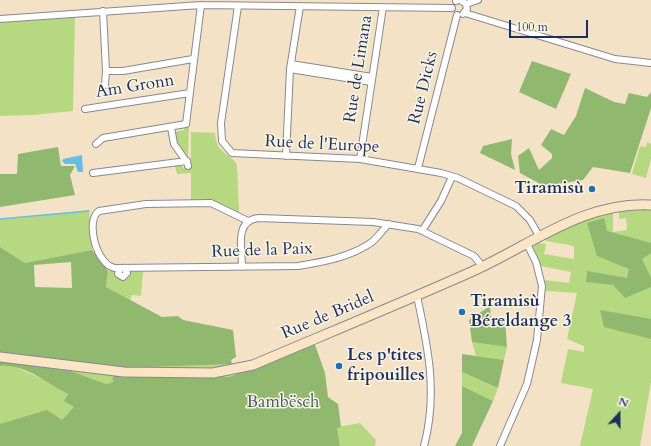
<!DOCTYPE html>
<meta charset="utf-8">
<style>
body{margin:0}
#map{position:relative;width:651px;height:446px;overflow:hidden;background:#f4e2c6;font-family:Cardo,serif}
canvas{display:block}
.north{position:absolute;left:599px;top:394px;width:40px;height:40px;-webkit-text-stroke:3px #fcf5e5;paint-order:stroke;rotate:21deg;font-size:11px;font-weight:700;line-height:16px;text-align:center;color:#1b2f5e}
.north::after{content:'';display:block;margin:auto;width:14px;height:18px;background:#1b2f5e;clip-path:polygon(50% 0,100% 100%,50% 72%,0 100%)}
.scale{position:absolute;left:509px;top:20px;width:79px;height:18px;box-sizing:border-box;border:2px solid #1b2f5e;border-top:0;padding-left:5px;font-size:12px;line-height:14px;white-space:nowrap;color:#1b2f5e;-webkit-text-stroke:3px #fcf5e5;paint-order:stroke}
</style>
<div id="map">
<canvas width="651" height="446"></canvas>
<div class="north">N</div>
<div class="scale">100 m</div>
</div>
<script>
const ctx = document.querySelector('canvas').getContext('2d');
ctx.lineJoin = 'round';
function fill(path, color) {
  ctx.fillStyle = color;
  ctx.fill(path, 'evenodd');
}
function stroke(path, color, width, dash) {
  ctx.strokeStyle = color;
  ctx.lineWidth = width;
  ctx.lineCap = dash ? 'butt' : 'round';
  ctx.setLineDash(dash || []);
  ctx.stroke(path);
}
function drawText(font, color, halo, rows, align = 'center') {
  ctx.font = font + ' Cardo,serif';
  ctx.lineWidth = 3;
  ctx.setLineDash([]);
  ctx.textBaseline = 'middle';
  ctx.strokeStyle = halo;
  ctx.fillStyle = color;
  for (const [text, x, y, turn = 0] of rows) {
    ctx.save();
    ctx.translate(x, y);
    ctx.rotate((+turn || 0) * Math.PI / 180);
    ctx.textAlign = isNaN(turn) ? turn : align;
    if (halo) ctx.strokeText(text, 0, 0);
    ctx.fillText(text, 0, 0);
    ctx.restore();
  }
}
const green = new Path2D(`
 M75,16L73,111L33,115L0,116V20Z
 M184,126H189L188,157H185L176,143L173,129H175V132L184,130Z
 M191,132L215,133C217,156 230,151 237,165L239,212L212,200H191V173L177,174L175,166L180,165L185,169H191Z
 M647,142L651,144V159L646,178L632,174L640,146L646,147Z
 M651,209V382L640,446H580L593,389L561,383L568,349L584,352V346L567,339L577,293L546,291L545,280L569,283L571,272L541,266L533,246L537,243L546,244L544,254L574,259V246L546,241L545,238L573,224L611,212L613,214V232L627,230L626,218L619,219V210Z
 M89,210L92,250L25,263L0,247V219Z
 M108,271H114L116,277L123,280L130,276L131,272H143L141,296L132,295L130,300L106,287Z
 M472,342L507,347L504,360L476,356Z
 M27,363L124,368L232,364L234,374L229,377L106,384L71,371Z
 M0,366H13L45,380L68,394L75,407L62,420L0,424Z
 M462,372L498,388L493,401L462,386Z
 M360,423L376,440L375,446H340L337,427Z`);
const forest = new Path2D(`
 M532,61L571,74L556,109L519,92Z
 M585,88L614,102L625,104L629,93L647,97L651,92V108L630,173L593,167L583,180L544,186L520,173L518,156L529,148L539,170L552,158V154L541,145L551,129L564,135L576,116Z
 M512,139L511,154L515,170L480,153L483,146Z
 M58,147L61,166H75L70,175L75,195L0,207V174H17L18,154Z
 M604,218L607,231L651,243V253L642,259L651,278V287L625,298L613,285L586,282L587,271L627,278L629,269L597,256L587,223Z
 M0,247L25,263L92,250L108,271L106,287L162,317L178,316L183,320L233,330L236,357L231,360L232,364L124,368L0,353ZM71,262L72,288L35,287L34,265Z
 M490,306L491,320L505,319L507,347L472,342L469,320Z
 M600,310L651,319V339L604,327Z
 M314,342L325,373L328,397L338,404L341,427L337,428L340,446H0V424L47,410L62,420L74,407L64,401L68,394C46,383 26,364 0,366V360L71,371L106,384L114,382L112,378L116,375L229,377Z
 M462,354L504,360L498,388L462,372Z
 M462,386L493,401L472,446H455L462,433Z`);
const water = new Path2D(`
 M82,155L83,172H78L75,164H65L62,161L63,159Z`);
const stream = new Path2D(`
 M0,219L89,211`);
const street = new Path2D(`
 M456,0V1
 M460,0L466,4L467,9L463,14
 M466,4L478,0
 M238,6L221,123L222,141L232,153L360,159L441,173L458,178L516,206L530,220L539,236
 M103,11L106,71L105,85
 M465,13L615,59L651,63
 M0,19L201,5L452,8
 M291,64L372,77
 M290,69L371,82
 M106,71H123L193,59
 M85,109L190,93
 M171,127L174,144L186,161
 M96,144L103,138L186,124L201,5
 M286,156L290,69L300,6
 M360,159L383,7
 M418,168L457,15
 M93,173L187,161L188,166
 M248,221L211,203L146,204L99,211C85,220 96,265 115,268L298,266C323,262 351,257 372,242C378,237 383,229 389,224
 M422,231L441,201L452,177
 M242,267C242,249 234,220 259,218L373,222L418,229L474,256L483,267
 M120,268L118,274L123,277L127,273L124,268
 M417,296C428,347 438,394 424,446
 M500,446L527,384L537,340L542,286L536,262L527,244`);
const secondary = new Path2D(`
 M0,357L124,372L213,373L253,365C326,334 399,304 471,272C530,246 583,201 651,205`);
const markers = [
 [592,189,4,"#1f6fb2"],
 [462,312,4,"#1f6fb2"],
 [339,366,4,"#1f6fb2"]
];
const streetNames = [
 ["Rue de Limana",359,69,-81],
 ["Am Gronn",135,87,-9],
 ["Rue Dicks",424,88,-76],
 ["Rue de l'Europe",322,145,3],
 ["Rue de la Paix",262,251,-2],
 ["Rue de Bridel",328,316,-23]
];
const poiNames = [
 ["Tiramisù",584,189,"right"],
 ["Tiramisù",470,302],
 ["Béreldange 3",470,322],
 ["Les p'tites",347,356],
 ["fripouilles",347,376]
];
const parkNames = [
 ["Bambësch",283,403]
];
fill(green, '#b6d880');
fill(forest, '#90b86e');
fill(water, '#67bee4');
stroke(stream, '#67bee4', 1.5);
stroke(street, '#888892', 8);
stroke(secondary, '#888892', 11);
stroke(street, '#fff', 6);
stroke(secondary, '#fce5c4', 9);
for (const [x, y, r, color] of markers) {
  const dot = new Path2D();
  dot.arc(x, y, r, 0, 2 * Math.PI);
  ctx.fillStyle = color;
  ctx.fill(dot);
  stroke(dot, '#fcf5e5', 1.5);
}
drawText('17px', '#1b2f5e', '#fcf5e5', streetNames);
drawText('bold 17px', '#1b2f5e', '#fcf5e5', poiNames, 'left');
drawText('17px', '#425966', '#fcf5e5', parkNames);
</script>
